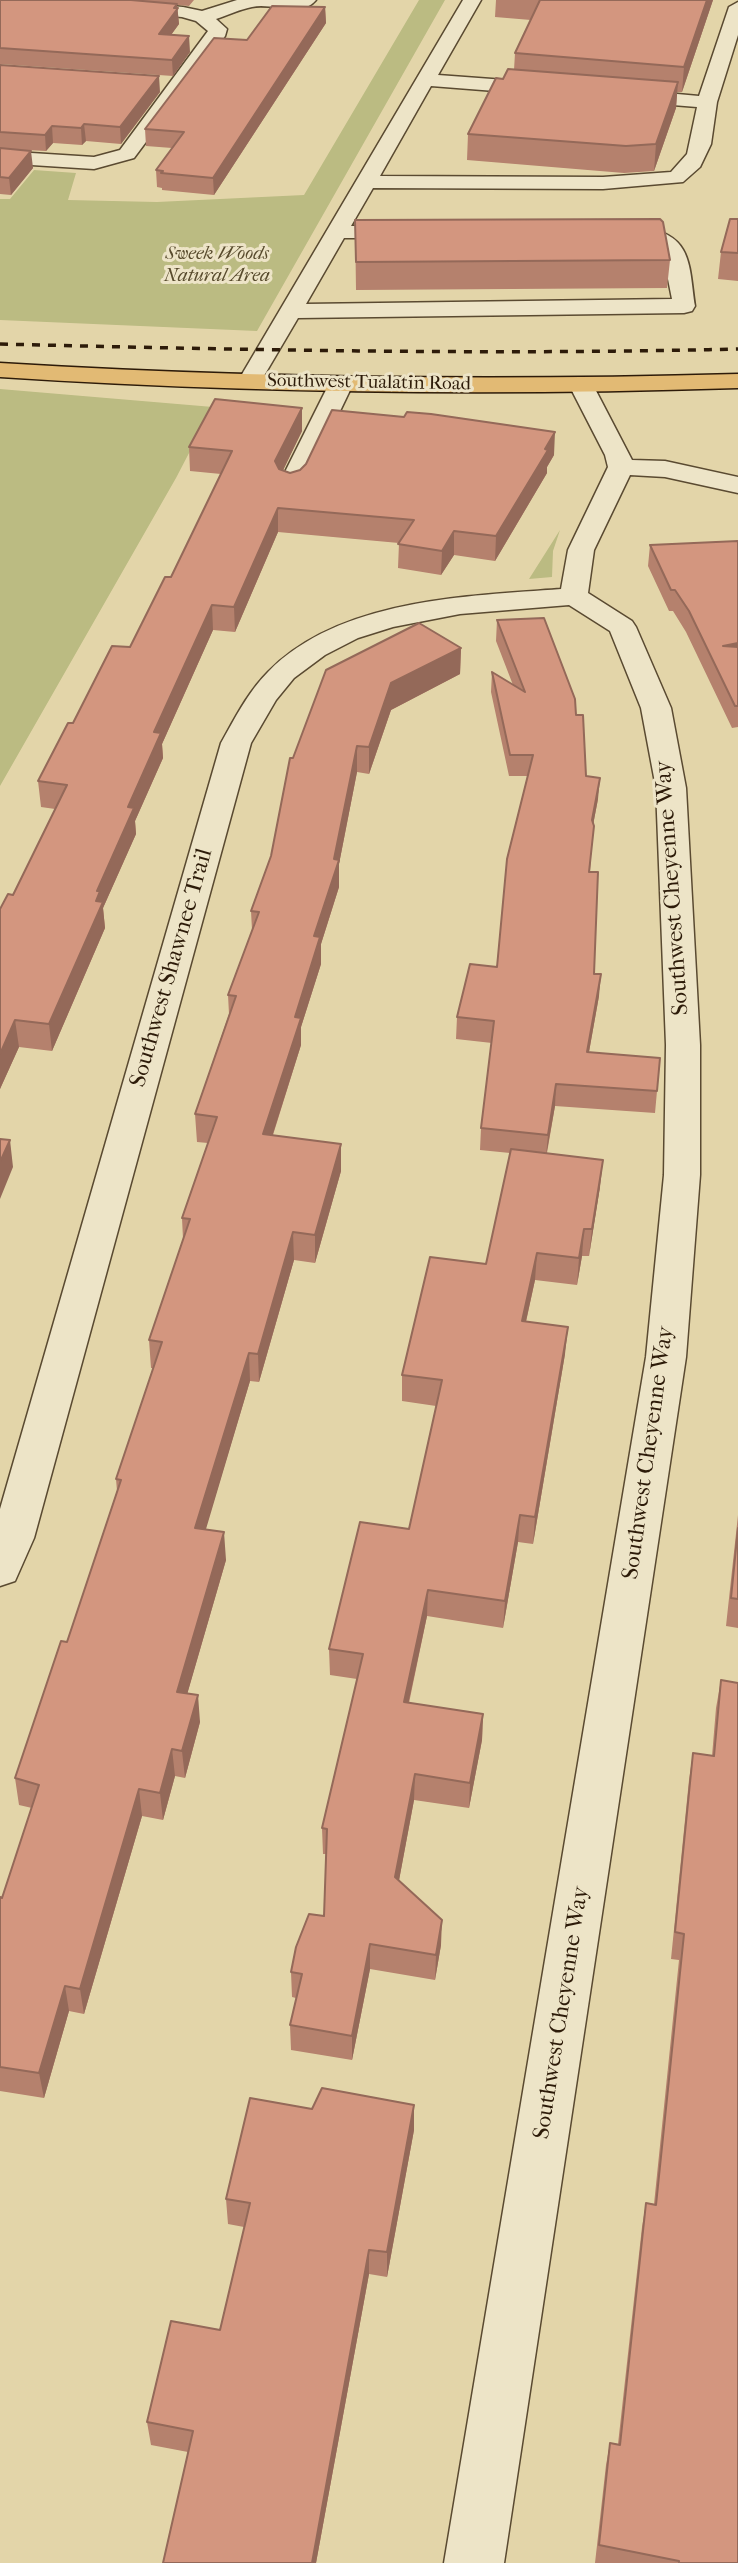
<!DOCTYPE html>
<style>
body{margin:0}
canvas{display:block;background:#e3d5a9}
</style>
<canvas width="738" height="2563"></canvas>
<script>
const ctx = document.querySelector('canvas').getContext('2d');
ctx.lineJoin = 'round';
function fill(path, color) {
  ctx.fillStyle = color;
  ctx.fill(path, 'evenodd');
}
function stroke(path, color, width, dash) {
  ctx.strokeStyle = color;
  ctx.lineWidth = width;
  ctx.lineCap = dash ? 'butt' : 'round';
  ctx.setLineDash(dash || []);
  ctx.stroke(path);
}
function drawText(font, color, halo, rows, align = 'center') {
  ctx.font = font + ' "IM FELL French Canon",serif';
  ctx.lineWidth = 6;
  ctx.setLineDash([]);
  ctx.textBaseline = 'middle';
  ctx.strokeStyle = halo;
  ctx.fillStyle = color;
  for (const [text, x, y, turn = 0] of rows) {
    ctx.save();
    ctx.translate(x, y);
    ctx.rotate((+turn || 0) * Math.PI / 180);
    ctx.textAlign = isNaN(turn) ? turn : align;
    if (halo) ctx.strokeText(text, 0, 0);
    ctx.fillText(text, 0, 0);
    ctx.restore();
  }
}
const green = new Path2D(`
 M419,0H445L257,331L0,320V199H10L34,170L76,173L68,200L157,202L304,195Z
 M0,389L213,407L176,478L0,786Z
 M560,530L553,551L552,577L529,579Z`);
const minor = new Path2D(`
 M25,0H101L183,7L202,11L237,0H316C300,19 273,2 252,7C241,9 228,15 216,19L227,29L225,36L134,158L94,169L0,163V151L94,157L120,150L208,31L196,21L182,17L34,5Z
 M463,0H481L438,75L546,83L556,89L546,95L431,86L380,176L603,177L671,172L687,154L697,107L623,101L613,95L623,89L699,96L729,7L738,2V35L717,102L711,144L700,167L683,182L603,189L373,188L351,226H408L416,227L419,232L416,237L408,238H344L306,304L672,299L662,249L650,242L608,237L605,232L608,227C621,224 634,226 646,228C693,236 689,267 695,306L692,311L684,313L298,318L258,386L250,388L242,386L238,381Z
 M341,377L350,379L353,384L304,486L300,491L291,494L282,491L278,486L329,384L332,379Z
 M581,378L590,380L593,385L632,460L665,461L738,477V493L665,477L630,475L594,550L588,593L632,621L636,627L671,708L686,788L700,1045V1175L686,1357L504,2563H444L646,1357L664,1175L666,1045L656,788L641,708L610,631L569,605L460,614L393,627L358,638L325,655L294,678L276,700L251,743L34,1538L15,1581L0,1586V1509L221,743C235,718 248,692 268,672C339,599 467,596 561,589L568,550L608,467L605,455L569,385L572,380Z`);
const major = new Path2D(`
 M0,363C246,378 492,381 738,374V388C492,396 246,393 0,377Z`);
const rail = new Path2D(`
 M0,344C246,350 492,355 738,349`);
const wall = new Path2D(`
 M0,0H194L189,6L177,5L179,24L171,35L190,52L173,76L0,64Z
 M496,0H713L682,92H677L676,108L654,171L624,173L467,160L468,134L503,79L514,70L515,53L531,20L495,17Z
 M325,7L326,23L214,195L162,190V188L157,187L156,170L172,148L146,146L145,129L247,40Z
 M0,65L160,92L121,144L86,141L82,145L53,143L46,151L27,150L33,168L11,195L0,194Z
 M738,219V281L718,279L721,252Z
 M355,220L670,260L667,288L356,290Z
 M302,408V431L283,470L290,473L554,455L547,467V473L495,561L454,555L441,575L398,568L399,543L278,532L235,632L213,630L162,744L163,758L135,821L136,834L103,908L105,928L52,1051L19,1047L0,1089V909L13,895L55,809L41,807L38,781L73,723L130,647L171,577L221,474L190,471L189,447Z
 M738,541V727L732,728L686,632L673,611H669L648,566L650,545Z
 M497,620L576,715L586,776L598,799L593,825L590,872L594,974L599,996L589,1052L657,1091L655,1113L555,1106L547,1153L600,1187L589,1256H582L577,1285L535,1280L526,1322L565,1354L533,1544L518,1542L503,1628L427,1616L409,1703L483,1714L482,1740L469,1808L414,1800L399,1880L441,1945L435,1980L370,1969L352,2060L291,2050L290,2025L296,1998L292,1997L291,1972L324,1916L326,1854H323L322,1828L357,1679L330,1675L329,1649L409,1529L436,1406L402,1401V1375L486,1264L510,1153L480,1150L481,1128L492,1043L456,1039L457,1017L497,967L528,776H509L491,692L492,672L513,685L496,641Z
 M461,648L460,674L391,710L369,774L357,772L339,864V887L321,944V964L301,1027V1045L273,1135L341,1171L315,1263L294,1260L259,1382L250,1381L205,1530L226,1560L187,1694L200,1722L185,1778L175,1776L163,1820L142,1816L84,2014L69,2011L44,2098L0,2091V1897L2,1898L32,1808L19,1805L15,1778L67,1642L117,1491L116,1479L153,1368H151L149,1340L183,1239L182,1218L208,1143L197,1142L195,1114L229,1014L228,995L252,930L251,911L271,856L293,758Z
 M738,1515V1628L726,1626Z
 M721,1680L738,2563H595L606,2465L610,2443L618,2444L642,2227L646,2203L654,2204L679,1960L671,1959L689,1780L693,1753L712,1756L716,1708Z
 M414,2130L387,2277L369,2274L316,2563H163L188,2452L151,2445L147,2422L220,2330L244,2227L228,2224L226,2199Z`);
const shadedWall = new Path2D(`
 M707,0H713L682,92L684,67Z
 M177,4L179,24L160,50L159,34Z
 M325,7L326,23L214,195L213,178Z
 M189,36L190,52L173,76L172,60Z
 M159,76L160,92L121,144L120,127Z
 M678,82L676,108L654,171L656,144Z
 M84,124L86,141L82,145L81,128Z
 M52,126L53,143L46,151L45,135Z
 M31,151L33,168L11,195L9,178Z
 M302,408V431L276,485L275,461Z
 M555,432L554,455L547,467V473L495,561L496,536Z
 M278,508V532L235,632L234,607Z
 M454,531V555L441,575L442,551Z
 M212,605L213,630L162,744L163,758L135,821L136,834L103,908L105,928L52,1051L49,1024L96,901L97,891L154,732Z
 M738,643V664L723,646Z
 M461,648L460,674L391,710L369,774V747L391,683Z
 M357,746V772L339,864V887L321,944V964L301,1027V1045L264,1162L263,1134L295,1017L314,936L334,859Z
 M600,778L598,799L590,841L592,820Z
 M601,974L599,996L585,1074L587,1052Z
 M15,1020L19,1047L0,1089V1054Z
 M556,1084L555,1106L546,1156L548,1135Z
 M10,1140L13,1167L0,1199V1162Z
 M341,1144V1171L315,1263V1235Z
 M603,1160L600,1187L589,1256L592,1229Z
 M584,1229L582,1256L577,1285L579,1258Z
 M293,1232L294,1260L259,1382L258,1354Z
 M537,1253L535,1280L520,1348L522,1321Z
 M568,1327L565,1354L533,1544L535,1517Z
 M249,1353L250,1381L198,1556L195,1528Z
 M520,1515L518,1542L503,1628L505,1601Z
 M224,1532L226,1560L180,1719L177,1692Z
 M428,1590L427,1616L403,1728L404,1702Z
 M198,1695L200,1722L185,1778L182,1751Z
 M483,1714L482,1740L469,1808L470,1783Z
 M172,1749L175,1776L163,1820L160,1793Z
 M415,1774L414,1800L395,1902V1877Z
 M139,1789L142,1816L84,2014L80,1989Z
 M442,1920L441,1945L435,1980L436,1955Z
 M370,1944V1969L352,2060V2036Z
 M65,1986L69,2011L44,2098L39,2073Z
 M414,2105V2130L387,2277V2252Z
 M369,2250V2274L316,2563H312Z`);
const building = new Path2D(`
 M0,0H131L177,4L174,8H178L159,34L189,36L172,60L0,48Z
 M540,0H707L684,67L515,53Z
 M272,6L325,7L213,178L161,173L163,171L156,170L184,132L145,129L214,38L247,40Z
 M0,65L159,76L120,127L84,124L81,128L52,126L45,135L0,132Z
 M508,69L678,82L656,144L626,146L468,134L496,78L503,79Z
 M0,148L31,151L9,178L0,177Z
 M660,219L663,222L670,260L356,262L355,220Z
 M730,219H738V253L721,252Z
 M215,399L302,408L275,461L279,469L290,473L300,470L306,464L332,410L404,417L407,412L431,414L555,432L545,449L548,450L496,536L454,531L442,551L398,544L414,520L278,508L234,607L212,605L154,732L161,733L128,807L134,808L97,891H100L96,901L103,902L49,1024L15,1020L0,1054V909L8,894L13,895L67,785L38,781L68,723H73L112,646L130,647L165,577H171L232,451L189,447Z
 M738,541V643L723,646L738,647V706H735L689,611L675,590H671L650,545Z
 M544,618L575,699L576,715H583L586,776L600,778L592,820L594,826L589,872H598L594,974H601L587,1052L660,1058L657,1091L556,1084L548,1135L481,1128L494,1021L457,1017L470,964L497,967L507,859L533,755H510L492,672L525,692L497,620Z
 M419,623L461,648L391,683L369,747L357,746L334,859L339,860L314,936L320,937L295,1017L301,1018L263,1134L341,1144L315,1235L293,1232L258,1354L249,1353L195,1528L224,1532L177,1692L198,1695L182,1751L172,1749L160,1793L139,1789L80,1989L65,1986L39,2073L0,2067V1897L2,1898L39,1785L15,1778L61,1641L67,1642L121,1480L116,1479L162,1342L149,1340L190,1219L182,1218L217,1117L195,1114L236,996L228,995L259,912L251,911L271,856L290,758H293L326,670Z
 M0,1139L10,1140L0,1162Z
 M511,1149L603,1160L592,1229H584L579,1258L537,1253L522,1321L568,1327L535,1517L520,1515L505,1601L428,1590L404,1702L483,1714L470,1783L415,1774L395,1877L442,1920L436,1955L370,1944L352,2036L290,2025L302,1974L291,1972L296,1947L309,1914L324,1916L327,1829L322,1828L363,1654L329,1649L360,1522L409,1529L442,1380L402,1375L430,1257L486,1264Z
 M738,1528V1599L731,1598Z
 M721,1680L738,1683V2563H679V2561L599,2545L610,2443L620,2445L646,2203L656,2205L684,1934L675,1932L693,1753L714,1756Z
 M322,2088L414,2105L387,2252L369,2250L312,2563H163L193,2431L147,2422L171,2321L220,2330L250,2203L226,2199L250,2098L312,2109Z`);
const farParknames = [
 ["Sweek Woods",217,254],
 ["Natural Area",217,276]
];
const farStreetnames = [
 ["Southwest Tualatin Road",369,383,1]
];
const streetNames = [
 ["Southwest Cheyenne Way",673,888,-94],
 ["Southwest Shawnee Trail",172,968,-74],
 ["Southwest Cheyenne Way",649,1453,-82],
 ["Southwest Cheyenne Way",562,2013,-81]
];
fill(green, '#bbbb82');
stroke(minor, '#5a4a31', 3);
stroke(major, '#2d1b09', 3);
fill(minor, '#ede4c7');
fill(major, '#e2ba74');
stroke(rail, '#2d1b09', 3.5, [8, 8]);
fill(wall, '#b5816d');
fill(shadedWall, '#946959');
fill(building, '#d3967f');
stroke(building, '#946959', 2);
drawText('italic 19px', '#584b2d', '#ede4c7', farParknames);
drawText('19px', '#2d1b09', '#ede4c7', farStreetnames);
drawText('23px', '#2d1b09', '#ede4c7', streetNames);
</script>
